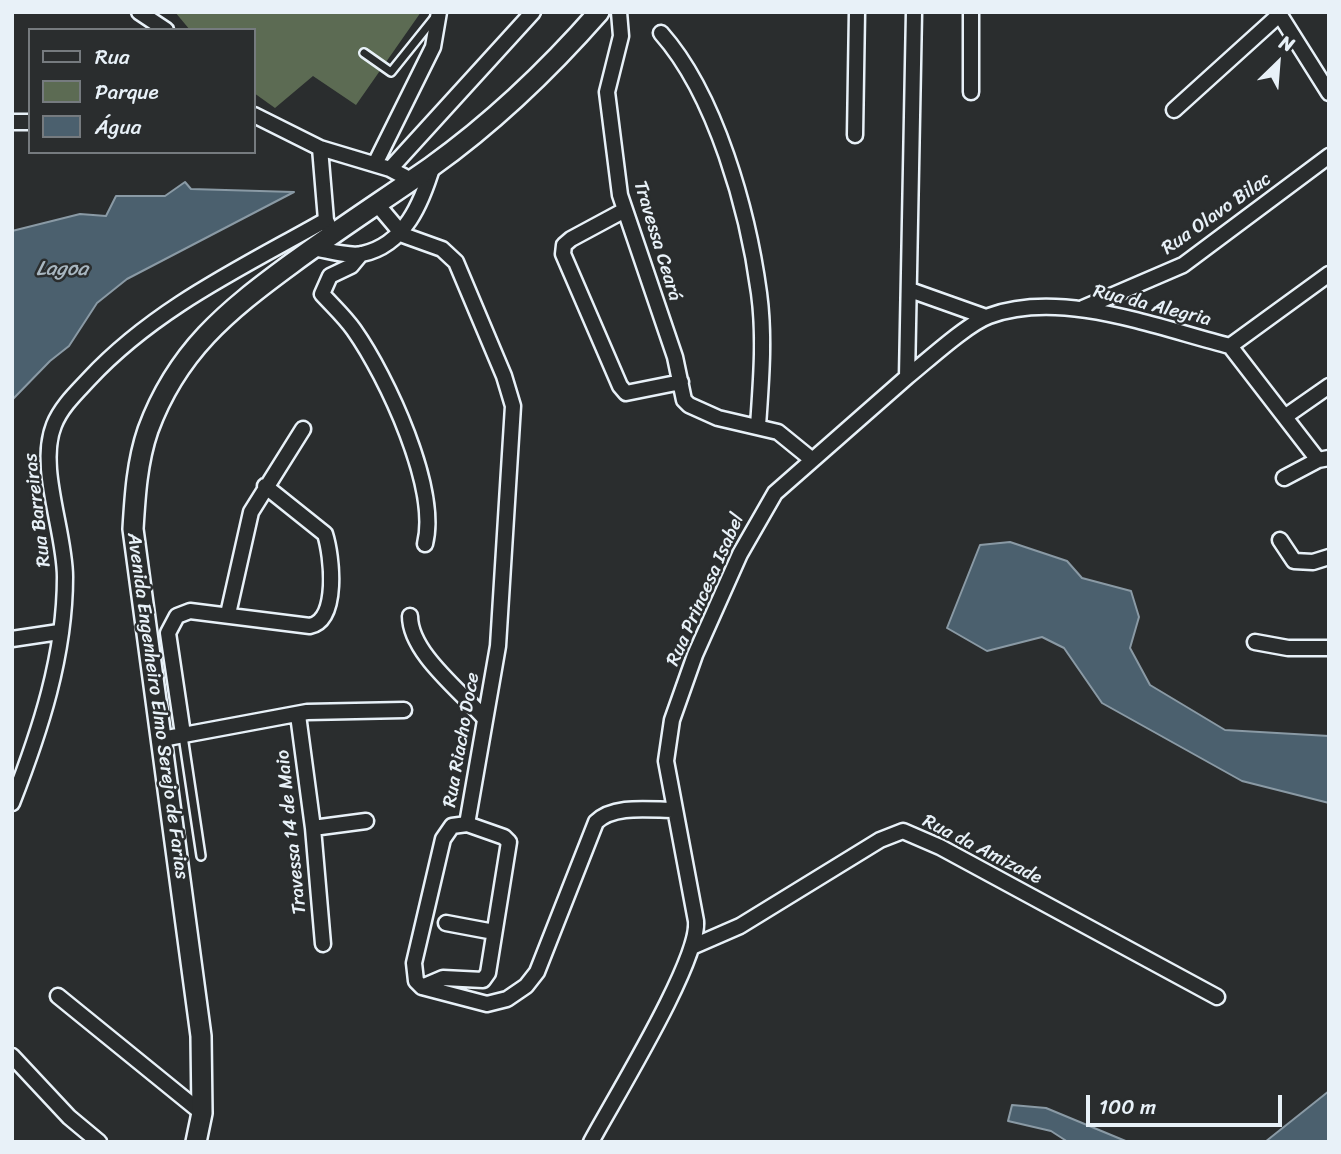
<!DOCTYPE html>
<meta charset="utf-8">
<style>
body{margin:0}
#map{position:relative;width:1341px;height:1154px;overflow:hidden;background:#2a2d2e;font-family:Sriracha,sans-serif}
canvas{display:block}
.frame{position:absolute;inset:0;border:14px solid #e8f1f8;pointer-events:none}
.legend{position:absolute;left:28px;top:28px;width:228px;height:126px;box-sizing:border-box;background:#2a2d2e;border:2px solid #767b7f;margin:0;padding:9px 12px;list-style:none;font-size:21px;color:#e8f1f8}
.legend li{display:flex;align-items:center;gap:14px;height:35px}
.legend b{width:35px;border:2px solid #767b7f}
.north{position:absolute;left:1243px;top:28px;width:70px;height:70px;-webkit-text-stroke:5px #2a2d2e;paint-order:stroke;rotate:25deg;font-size:19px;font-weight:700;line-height:28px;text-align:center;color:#e8f1f8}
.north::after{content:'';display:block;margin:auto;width:24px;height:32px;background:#e8f1f8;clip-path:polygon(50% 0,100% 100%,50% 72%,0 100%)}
.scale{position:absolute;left:1086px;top:1095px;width:196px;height:32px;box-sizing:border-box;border:4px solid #e8f1f8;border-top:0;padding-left:9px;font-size:21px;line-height:24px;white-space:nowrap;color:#e8f1f8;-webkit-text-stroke:5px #2a2d2e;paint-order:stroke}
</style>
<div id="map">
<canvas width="1341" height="1154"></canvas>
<div class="frame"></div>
<ul class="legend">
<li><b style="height:9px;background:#2a2d2e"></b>Rua</li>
<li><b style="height:19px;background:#5c6b53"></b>Parque</li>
<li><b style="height:19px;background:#4b606e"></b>Água</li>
</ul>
<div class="north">N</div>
<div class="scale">100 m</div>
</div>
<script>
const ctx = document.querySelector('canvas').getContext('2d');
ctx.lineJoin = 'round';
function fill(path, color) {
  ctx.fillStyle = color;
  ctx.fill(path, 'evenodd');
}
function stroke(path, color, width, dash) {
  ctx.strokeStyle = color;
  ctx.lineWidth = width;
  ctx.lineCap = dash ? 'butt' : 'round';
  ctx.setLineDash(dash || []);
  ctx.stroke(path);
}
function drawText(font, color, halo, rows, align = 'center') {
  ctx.font = font + ' Sriracha,sans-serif';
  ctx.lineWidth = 5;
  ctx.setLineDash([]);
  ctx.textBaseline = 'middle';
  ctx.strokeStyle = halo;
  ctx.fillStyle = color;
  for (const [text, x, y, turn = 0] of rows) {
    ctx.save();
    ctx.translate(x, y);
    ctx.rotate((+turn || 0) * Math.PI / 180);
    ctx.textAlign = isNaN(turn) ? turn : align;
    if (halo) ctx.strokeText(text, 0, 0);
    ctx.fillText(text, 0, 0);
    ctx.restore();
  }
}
const green = new Path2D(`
 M175,12H421L356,105L313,76L275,108L254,93V30H190Z`);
const water = new Path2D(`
 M185,182L191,189L294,192L127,279L97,303L69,346L50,361L12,400V231L80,214L106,216L116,196H165Z
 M1010,542L1067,561L1082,578L1131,591L1139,617L1130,648L1150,685L1225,730L1329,736V803L1242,781L1102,703L1064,648L1042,637L987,651L947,628L980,545Z
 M1329,1091V1142H1265Z
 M1012,1105L1046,1108L1128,1142H1068L1051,1131L1008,1121Z`);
const service = new Path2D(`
 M364,53L391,72L436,16
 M183,736L201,856`);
const minor = new Path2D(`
 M139,12L166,30
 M619,12L621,36L607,92L620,195L675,357L684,400L689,405L718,418L778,432L810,458
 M1278,12L1329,93
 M661,33C716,95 748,211 759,293C765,337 761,382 758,426
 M971,92V12
 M1174,110L1279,15
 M254,115L320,148L390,169L411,180
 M12,122H30
 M855,135L857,12
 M320,148L326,220
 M375,164L433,47L439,12
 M390,169L533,12
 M376,203L403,235L442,249L456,262L504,376L513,406L498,646L467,824L452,826L443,839L414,963L416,981L422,987L487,1004L507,999L526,986L537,972L596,822C614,804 651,810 675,810
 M623,211L571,239L564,245L563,254L620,386L626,393L681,382
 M313,248C327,250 348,257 362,254C405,245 422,202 433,165
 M361,254L351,266L330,276L322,294C333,306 345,317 354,330C387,377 439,488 425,544
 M910,290L986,317
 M1083,308L1183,265L1329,156
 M1230,346L1318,460
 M1230,346L1329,274
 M907,377C927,361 967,324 989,316C1062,289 1158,328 1230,346
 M1286,416L1329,386
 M1284,478L1318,460L1329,458
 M1280,540L1294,561L1313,562L1329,557
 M228,614L251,512L303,429
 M410,616C410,653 461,691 485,719
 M12,639L59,632
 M1255,642L1288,648H1329
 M298,715L313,828L323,944
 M183,734L168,633L177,616L190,611L310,626C339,620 332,556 325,534L265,486
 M162,739L307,712L404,710
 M12,803C40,731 65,656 65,577C65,531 37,467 54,425C61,407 76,393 89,379C155,308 243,267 326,220L332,234
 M313,828L366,821
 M446,923L494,932
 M694,946L740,926L880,840L903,831L940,847L1217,997
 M422,987L443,978L483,980L488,973L509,842L504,837L467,824
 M58,996L202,1113
 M12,1056L69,1117L99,1142
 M591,1142C614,1099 700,960 696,921L666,761L672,720L695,655L740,554L775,493L907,377L914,12`);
const secondary = new Path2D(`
 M196,1142L202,1113L201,1036L133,529C135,496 137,462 148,430C177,351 227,311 291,264C337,230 385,199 431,167C494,122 549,69 599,12`);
const streetNames = [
 ["Rua Olavo Bilac",1217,214,-35],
 ["Travessa Ceará",657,241,73],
 ["Rua da Alegria",1152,306,14],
 ["Rua Barreiras",38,510,-97],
 ["Rua Princesa Isabel",706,590,-66],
 ["Avenida Engenheiro Elmo Serejo de Farias",157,706,82],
 ["Rua Riacho Doce",462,740,-80],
 ["Travessa 14 de Maio",292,832,-96],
 ["Rua da Amizade",982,850,27]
];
const waterNames = [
 ["Lagoa",62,270]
];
fill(green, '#5c6b53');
fill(water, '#4b606e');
stroke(water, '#8a9aa5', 2);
stroke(service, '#e8f1f8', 12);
stroke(minor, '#e8f1f8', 19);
stroke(secondary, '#e8f1f8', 24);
stroke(service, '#2a2d2e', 7);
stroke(minor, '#2a2d2e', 14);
stroke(secondary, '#2a2d2e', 19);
drawText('19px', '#e8f1f8', '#2a2d2e', streetNames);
drawText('italic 21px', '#a9b7c1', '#2a2d2e', waterNames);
</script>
